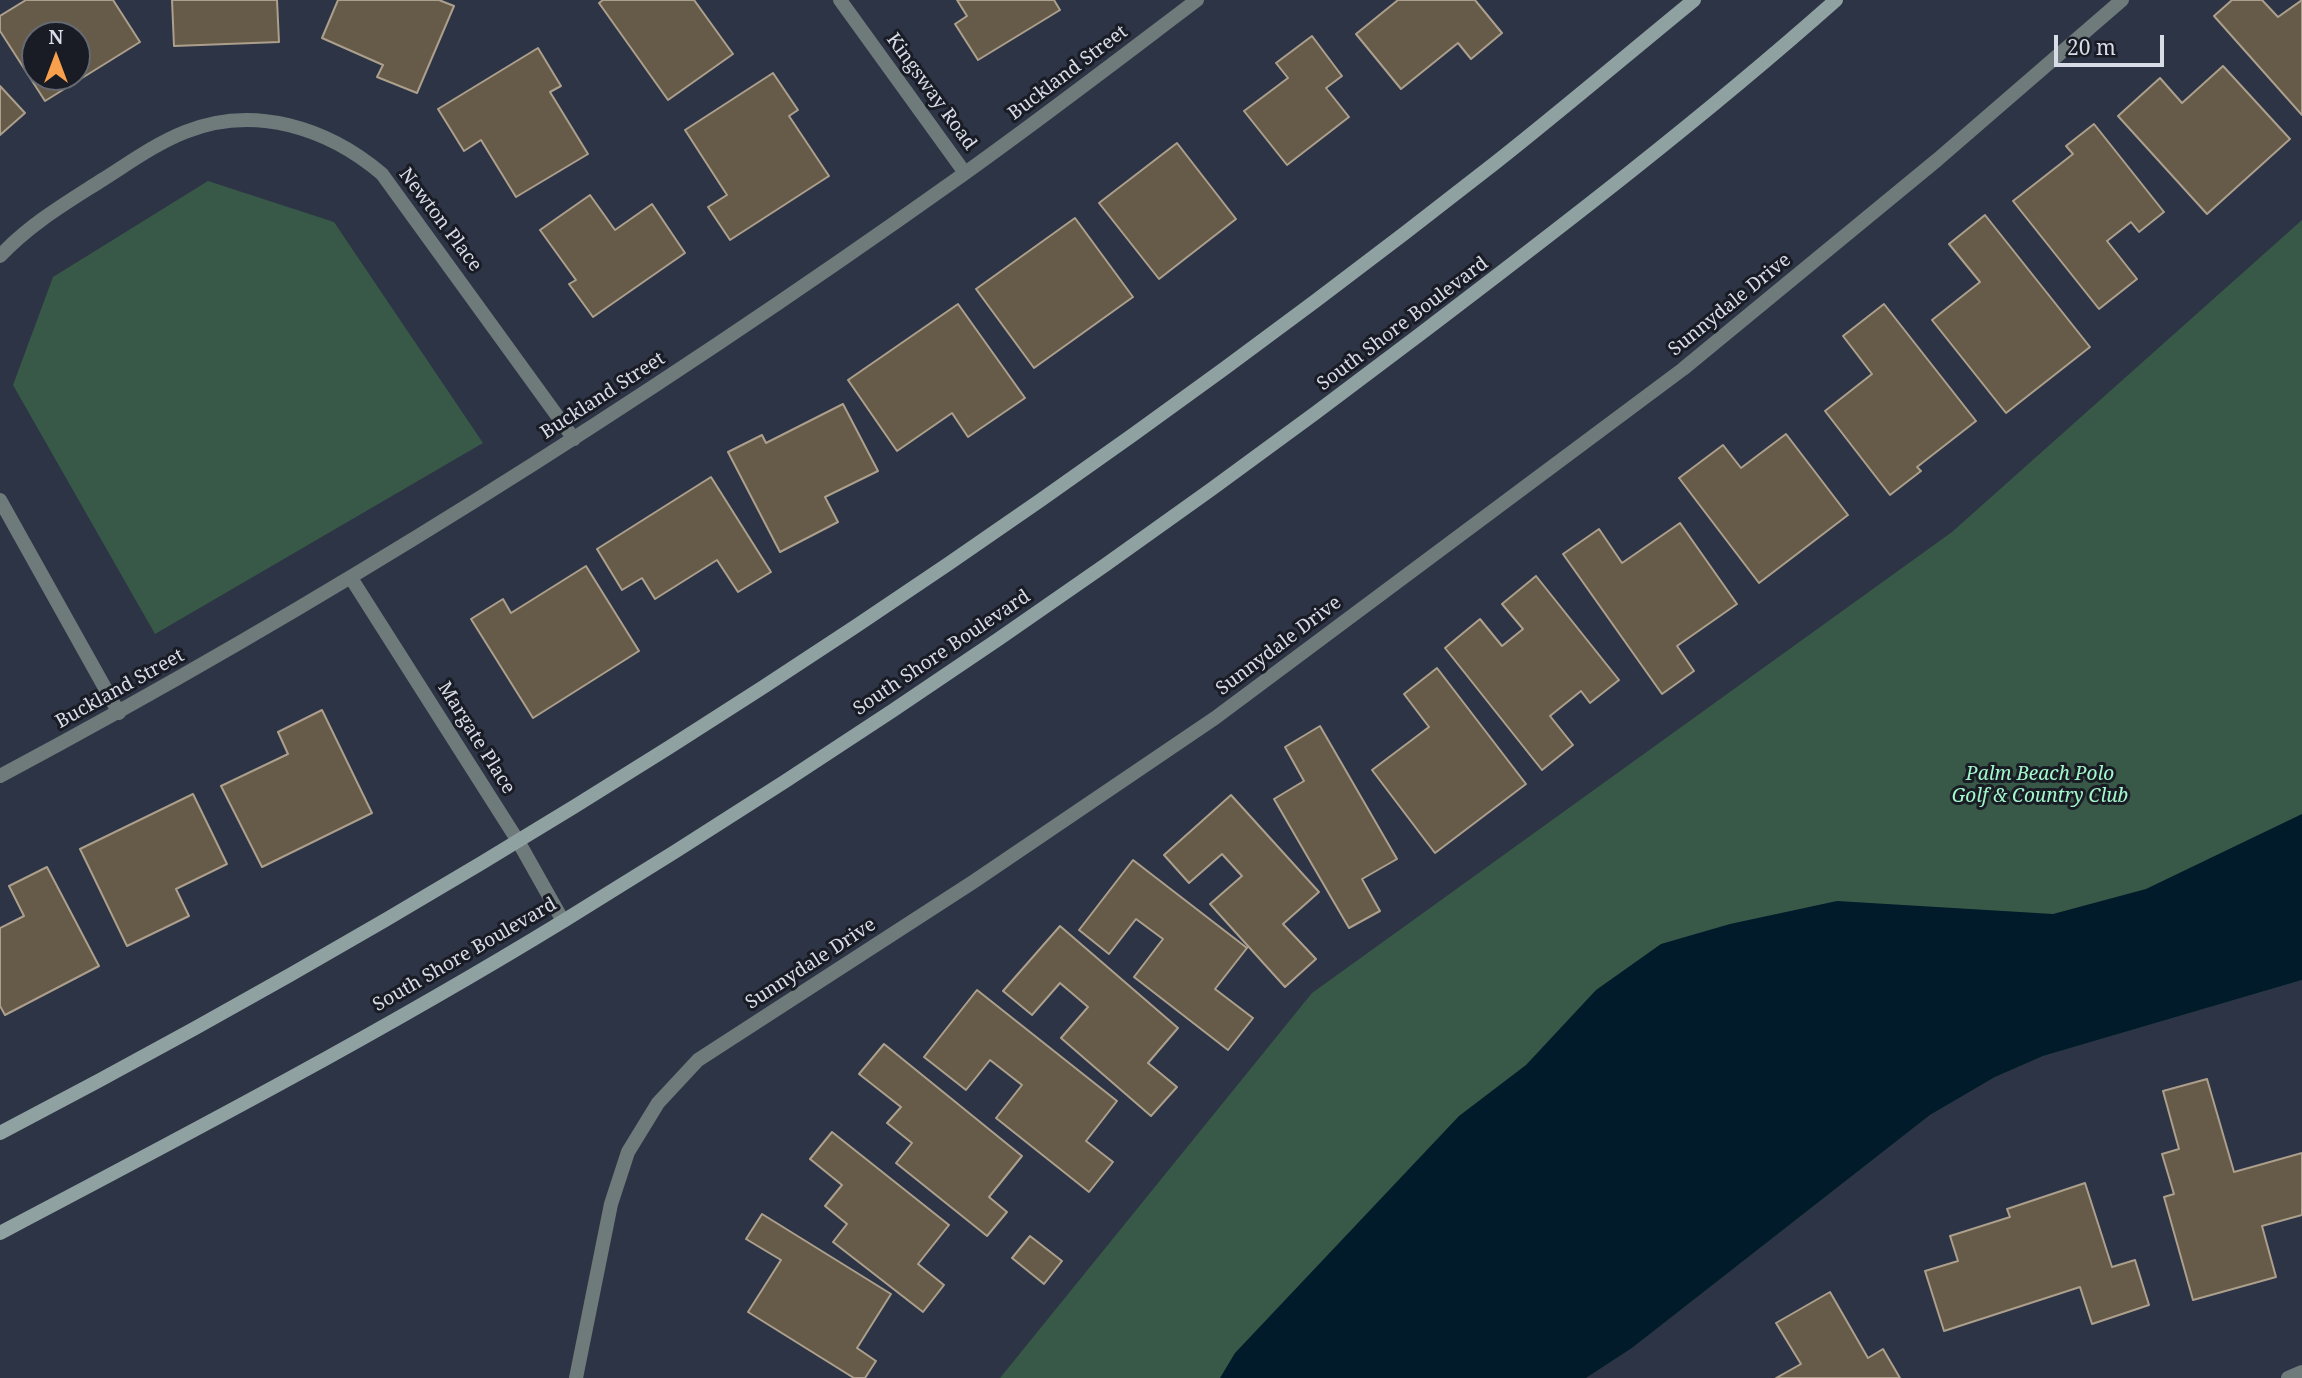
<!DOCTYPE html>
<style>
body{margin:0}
#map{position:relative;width:2302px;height:1378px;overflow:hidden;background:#2d3445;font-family:"Noto Serif",serif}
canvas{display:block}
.north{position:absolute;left:21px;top:21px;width:70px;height:70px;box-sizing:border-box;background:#191c24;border:2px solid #656972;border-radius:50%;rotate:0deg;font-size:19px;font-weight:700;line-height:28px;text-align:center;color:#d7dce7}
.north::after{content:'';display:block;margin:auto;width:24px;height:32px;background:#f9a04d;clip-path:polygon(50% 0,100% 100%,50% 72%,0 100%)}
.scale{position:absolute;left:2054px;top:35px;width:110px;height:32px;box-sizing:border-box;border:4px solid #d7dce7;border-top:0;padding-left:9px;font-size:21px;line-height:24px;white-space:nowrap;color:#d7dce7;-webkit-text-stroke:5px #191c24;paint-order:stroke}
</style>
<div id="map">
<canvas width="2302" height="1378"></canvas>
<div class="north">N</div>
<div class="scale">20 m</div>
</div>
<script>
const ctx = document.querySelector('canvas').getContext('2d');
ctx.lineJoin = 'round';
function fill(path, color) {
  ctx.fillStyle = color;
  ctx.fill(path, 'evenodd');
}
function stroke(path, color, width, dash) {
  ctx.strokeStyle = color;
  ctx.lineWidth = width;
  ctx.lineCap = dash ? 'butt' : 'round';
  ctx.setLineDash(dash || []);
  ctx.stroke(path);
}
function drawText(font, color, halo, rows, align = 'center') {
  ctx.font = font + ' "Noto Serif",serif';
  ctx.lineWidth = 6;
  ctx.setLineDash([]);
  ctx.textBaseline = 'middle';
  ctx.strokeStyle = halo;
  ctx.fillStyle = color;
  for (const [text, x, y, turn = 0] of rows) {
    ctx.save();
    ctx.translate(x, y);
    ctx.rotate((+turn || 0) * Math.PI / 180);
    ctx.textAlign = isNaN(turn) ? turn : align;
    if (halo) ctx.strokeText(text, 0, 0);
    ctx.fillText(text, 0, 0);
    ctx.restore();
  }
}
const green = new Path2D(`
 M208,181L334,222L483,443L155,634L13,385L53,277Z
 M2302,220V980L2043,1056L1995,1077L1930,1115L1632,1348L1586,1378H1000L1312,993L1952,532Z`);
const water = new Path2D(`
 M2302,814V980L2043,1056L1995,1077L1930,1115L1632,1348L1586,1378H1220L1235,1353L1459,1116L1526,1065L1596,990L1661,944L1730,924L1837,901L2053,914L2146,889Z`);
const building = new Path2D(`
 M26,0H113L140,42L45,101L0,31V16ZM35,35H77V77H35Z
 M172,0H277L279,42L174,46Z
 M338,0H439L454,6L417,93L377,77L383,65L322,38Z
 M603,0H694L733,54L668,100L599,3Z
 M957,0H1054L1060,10L978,60L955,24L967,16Z
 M1398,0H1475L1502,33L1471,59L1458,43L1401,89L1356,34Z
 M2232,0H2262L2278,17L2302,0V115L2214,16Z
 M1312,36L1342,76L1326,88L1349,117L1287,165L1244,111L1288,78L1276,63Z
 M538,48L561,86L550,92L588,154L516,197L481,140L464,151L438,109Z
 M2223,66L2290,139L2207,214L2118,116L2160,78L2182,103Z
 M773,73L798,110L789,116L829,176L730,240L708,207L727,195L685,130Z
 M0,86L25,113L0,135Z
 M2094,124L2164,212L2139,232L2131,222L2107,241L2137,279L2099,309L2013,201L2073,154L2066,146Z
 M1177,143L1236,219L1159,279L1099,203Z
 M590,195L615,230L652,204L685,253L593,317L569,284L576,280L540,230Z
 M1985,215L2090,347L2006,413L1932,320L1980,282L1949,244Z
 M1075,218L1133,297L1034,368L976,289Z
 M958,304L1025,398L968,437L952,413L897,451L848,380Z
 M1884,304L1976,421L1917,467L1921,471L1890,495L1825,411L1872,374L1843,336Z
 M843,404L878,471L825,497L838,522L780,552L728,452L762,435L766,443Z
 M1786,434L1848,515L1759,583L1679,478L1723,445L1741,468Z
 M711,477L771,572L738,592L717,560L655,599L642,578L622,590L597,549Z
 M1680,523L1737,604L1677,646L1694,671L1662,694L1563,554L1599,529L1622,563Z
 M586,566L639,651L533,718L471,619L503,599L511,613Z
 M1536,576L1619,680L1590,703L1581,691L1550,716L1573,745L1542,770L1445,648L1480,619L1502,646L1523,629L1502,604Z
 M1437,668L1526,784L1435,853L1372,770L1429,727L1404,694Z
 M322,710L372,813L262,867L221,786L288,754L278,732Z
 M1320,726L1397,859L1362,879L1380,911L1349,928L1274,799L1304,781L1285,747Z
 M193,794L227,864L176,889L189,916L127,946L80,849Z
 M1231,795L1319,892L1283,924L1316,959L1285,987L1210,904L1242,876L1222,854L1189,883L1164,855Z
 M1133,860L1247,948L1215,989L1253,1018L1228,1050L1134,977L1163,939L1136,919L1109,954L1079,930Z
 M47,867L99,966L5,1015L0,1006V928L24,916L9,886Z
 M1060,926L1178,1028L1148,1063L1177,1087L1151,1116L1061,1038L1088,1007L1060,983L1032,1015L1003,991Z
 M977,990L1117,1101L1086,1141L1113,1162L1089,1192L996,1118L1022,1085L990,1060L966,1090L924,1057Z
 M884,1044L1022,1156L989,1197L1007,1212L987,1236L896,1163L912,1143L887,1123L901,1107L859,1074Z
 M2207,1079L2234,1172L2302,1153V1215L2262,1226L2276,1277L2193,1300L2164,1197L2174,1194L2162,1154L2179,1149L2163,1091Z
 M832,1132L949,1225L918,1264L944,1285L923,1312L833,1242L847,1224L825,1206L842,1185L810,1159Z
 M2085,1183L2112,1267L2135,1260L2149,1305L2092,1324L2080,1287L1944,1331L1925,1271L1958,1261L1950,1236L2010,1217L2007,1209Z
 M762,1214L891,1294L857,1348L876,1361L865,1378H854L748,1312L781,1260L746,1239Z
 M1030,1236L1062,1261L1044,1284L1012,1258Z
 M1830,1292L1868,1358L1883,1349L1900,1378H1776L1801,1364L1776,1323Z`);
const street = new Path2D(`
 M840,0L965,173
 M0,256C30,224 66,203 102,180C129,163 155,144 185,132C254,104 328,128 382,174L574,439
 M0,500L119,713
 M351,578L518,841L563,921
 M0,776C334,598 653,395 961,176C1041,119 1119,59 1197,0
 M576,1378L611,1204L628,1152L658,1103L698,1060L973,882L1215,718L1683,369L1937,160L2122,0
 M2288,1378L2302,1372`);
const secondary = new Path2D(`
 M0,1133C527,858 1028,530 1495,163C1562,110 1628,54 1694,0
 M0,1233C190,1133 382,1032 565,920C859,740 1145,544 1419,335C1561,227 1703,118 1836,0`);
const streetNames = [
 ["Buckland Street",1068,73,-37],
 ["Kingsway Road",931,92,54],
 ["Newton Place",440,220,53],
 ["Sunnydale Drive",1730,305,-39],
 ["South Shore Boulevard",1403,324,-37],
 ["Buckland Street",603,396,-33],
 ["Sunnydale Drive",1279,646,-37],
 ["South Shore Boulevard",942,653,-34],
 ["Buckland Street",120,689,-29],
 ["Margate Place",476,738,58],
 ["South Shore Boulevard",465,955,-30],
 ["Sunnydale Drive",811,964,-33]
];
const parkNames = [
 ["Palm Beach Polo",2040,775],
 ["Golf & Country Club",2040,797]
];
fill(green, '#385947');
fill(water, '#011b2a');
fill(building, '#665b49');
stroke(building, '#ac9f8c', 2);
stroke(street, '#6f7a7a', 14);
stroke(secondary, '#8fa1a0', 14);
drawText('19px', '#d7dce7', '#191c24', streetNames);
drawText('italic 19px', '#a4f9cc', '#191c24', parkNames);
</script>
